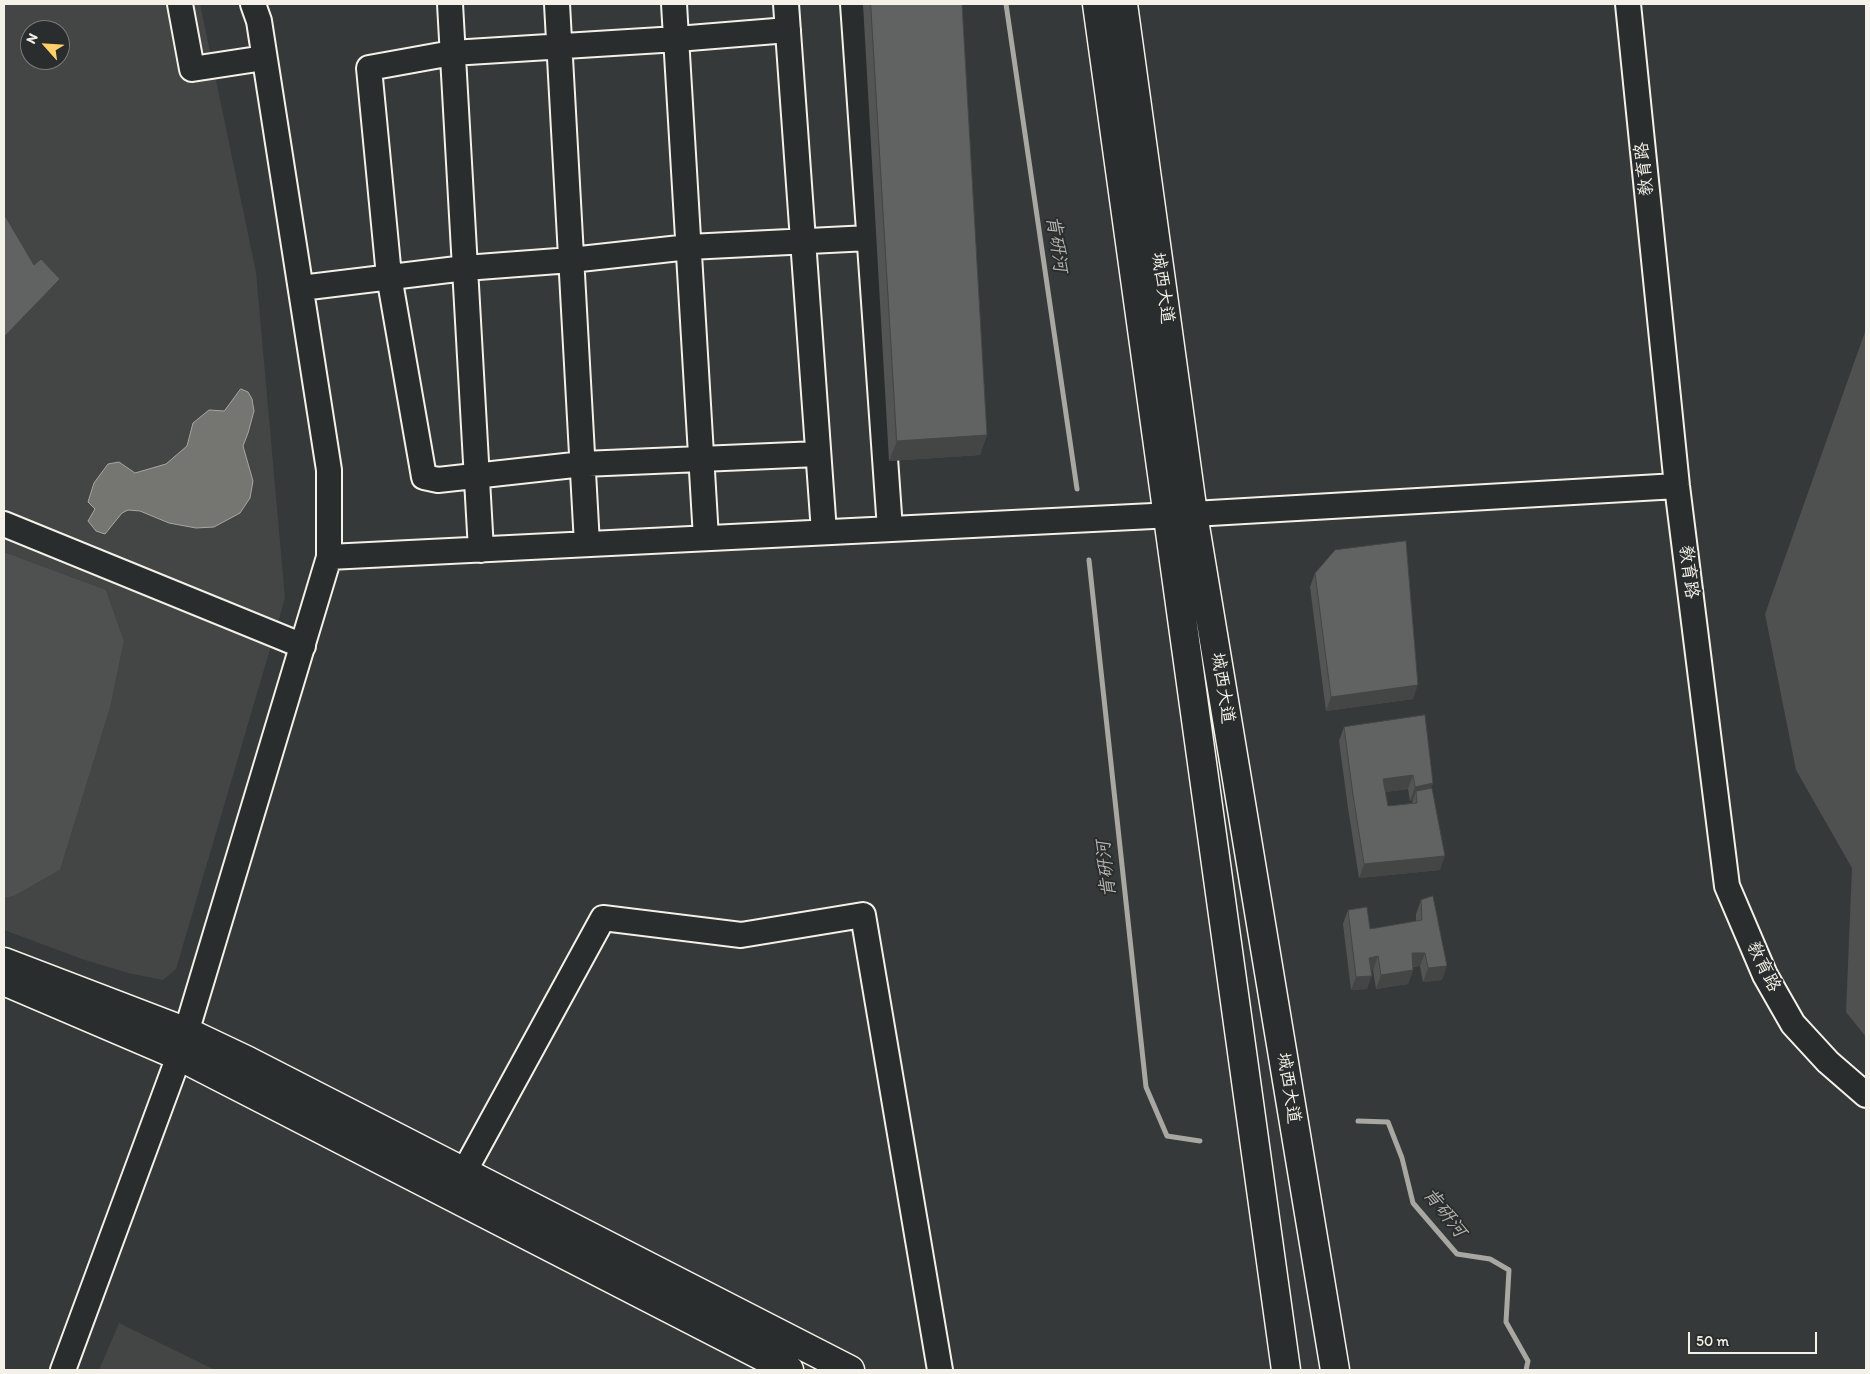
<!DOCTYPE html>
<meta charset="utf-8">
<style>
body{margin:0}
#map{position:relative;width:1870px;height:1374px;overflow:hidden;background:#363939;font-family:Itim,sans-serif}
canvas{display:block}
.frame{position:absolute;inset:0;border:5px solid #f4f1e8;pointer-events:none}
.north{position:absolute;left:20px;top:20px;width:50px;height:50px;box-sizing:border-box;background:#2a2d2e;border:1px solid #7b7b78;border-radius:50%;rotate:296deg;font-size:14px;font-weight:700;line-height:20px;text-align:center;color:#f4f1e8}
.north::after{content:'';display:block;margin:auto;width:18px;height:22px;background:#ffd166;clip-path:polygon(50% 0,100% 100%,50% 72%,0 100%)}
.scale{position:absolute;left:1688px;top:1332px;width:129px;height:22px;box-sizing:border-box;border:2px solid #f4f1e8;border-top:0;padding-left:6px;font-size:15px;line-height:18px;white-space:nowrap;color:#f4f1e8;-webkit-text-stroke:4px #2a2d2e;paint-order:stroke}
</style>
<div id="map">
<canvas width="1870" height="1374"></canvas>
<div class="frame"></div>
<div class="north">N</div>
<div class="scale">50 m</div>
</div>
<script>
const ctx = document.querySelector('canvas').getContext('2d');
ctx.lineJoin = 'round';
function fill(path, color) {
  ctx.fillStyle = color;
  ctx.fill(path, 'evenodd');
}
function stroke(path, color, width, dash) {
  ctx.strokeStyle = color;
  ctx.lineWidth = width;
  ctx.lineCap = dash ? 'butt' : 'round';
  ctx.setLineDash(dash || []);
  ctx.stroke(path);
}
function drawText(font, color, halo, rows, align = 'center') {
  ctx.font = font + ' Itim,"LXGW WenKai TC",sans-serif';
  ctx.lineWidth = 4;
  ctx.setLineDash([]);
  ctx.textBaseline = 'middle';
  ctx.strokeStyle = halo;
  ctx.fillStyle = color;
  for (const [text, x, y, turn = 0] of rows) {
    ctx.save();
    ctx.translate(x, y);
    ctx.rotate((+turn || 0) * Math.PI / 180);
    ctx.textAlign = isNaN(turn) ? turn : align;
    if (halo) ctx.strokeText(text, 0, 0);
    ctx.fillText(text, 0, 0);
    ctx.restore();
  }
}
const built = new Path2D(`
 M4,4H200L256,272L285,598L176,969L163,980L128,973L82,959L4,930V898L14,896L60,870L110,708L124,641L106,590L4,552ZM30,30H60V60H30Z
 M119,1323L215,1370H99Z`);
const green = new Path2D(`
 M1866,329V1037L1846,1012L1852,868L1796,770L1765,614Z
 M4,552L106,590L124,641L110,708L60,870L14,896L4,898Z`);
const water = new Path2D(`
 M241,389L248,392L252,399L254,411L248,433L243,446L253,481L250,498L240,513L214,527L196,528L169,523L140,511L128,510L122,513L105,534L96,531L88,521L95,509L88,502L94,483L108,464L119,462L135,473L166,464L187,446L193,423L209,410L224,411Z`);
const stream = new Path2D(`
 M1006,4L1077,489
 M1089,560L1146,1087L1167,1136L1200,1141
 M1358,1121L1388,1122L1402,1158L1413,1203L1457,1254L1490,1259L1509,1270L1506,1322L1528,1361L1526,1370`);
const minor = new Path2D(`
 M180,4L192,69L264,58
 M450,4L481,550
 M557,4L587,544
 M674,4L706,538
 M786,4L824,532
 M853,4L890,529
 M1628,4L1677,486L1727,886L1765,975L1793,1024L1828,1062L1866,1095
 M788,30L677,39L452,53L369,68L389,276L424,477L438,480L583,464L818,454
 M301,288L465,268L571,260L689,247L869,238
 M4,524L303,646
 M329,557L1193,514L1677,486
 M464,1172L603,918L741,935L863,915L940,1370
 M63,1370L179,1056L329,557V470L259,21L253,4`);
const major = new Path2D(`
 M1097,4L1286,1370
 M1123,4L1193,514L1335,1370
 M4,962L187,1032L248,1061L850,1370
 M4,981L179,1056L789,1370`);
const wall = new Path2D(`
 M863,4H962L987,435L980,455L889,461Z
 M1315,573L1413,699L1326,711L1310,587Z
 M1344,727L1433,783L1431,788L1440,870L1359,878L1348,808L1339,741ZM1408,789L1410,801L1413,800L1412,803L1388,806L1385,792Z
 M1421,900L1442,980L1423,982L1420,966L1413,967V970L1408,984L1376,989L1373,970H1371L1367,989L1351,990L1343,924L1348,910L1370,929L1416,921V914Z`);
const shadedWall = new Path2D(`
 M60,279L56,290L4,344V337Z
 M987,435L980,455L889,461L897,441Z
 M1418,685L1413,699L1326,711L1331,697Z
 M1413,775L1408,789L1378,793L1383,779Z
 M1433,783L1428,797L1416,791L1413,800L1410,801L1415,787Z
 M1445,856L1440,870L1359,878L1364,864Z
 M1412,953H1425L1420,966L1407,967Z
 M1378,956L1373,970L1364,971L1369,958Z
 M1447,966L1442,980L1423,982L1428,968Z
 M1413,970L1408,984L1376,989L1381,975Z
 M1372,976L1367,989L1351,990L1356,977Z`);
const building = new Path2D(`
 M871,4H962L987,435L897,441Z
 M4,214L34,265L41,259L60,279L4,337Z
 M1406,541L1418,685L1331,697L1315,573L1335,550Z
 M1425,715L1433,783L1415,787L1413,775L1383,779L1388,806L1417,803L1416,791L1432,788L1445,856L1364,864L1353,795L1344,727Z
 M1433,896L1447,966L1428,968L1425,953H1412L1413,970L1381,975L1378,956L1369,958L1372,976L1356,977L1348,910L1367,907L1370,929L1422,920L1421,900Z`);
const streetNames = [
 ["教育路",1645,169,-96],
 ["城西大道",1162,288,82],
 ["教育路",1688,572,83],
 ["城西大道",1222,688,81],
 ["教育路",1763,967,64],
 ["城西大道",1288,1088,81]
];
const waterNames = [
 ["肯研河",1056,244,82],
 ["肯研河",1107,869,-96],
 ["肯研河",1444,1213,52]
];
fill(built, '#434645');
fill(green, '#4e514f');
fill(water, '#757572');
stroke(water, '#a8a7a1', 1);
stroke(stream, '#a8a7a1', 5);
stroke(minor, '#f4f1e8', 28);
stroke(major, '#f4f1e8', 31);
stroke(minor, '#2a2d2e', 24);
stroke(major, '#2a2d2e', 28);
fill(wall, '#535554');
fill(shadedWall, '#444545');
fill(building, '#616362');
stroke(building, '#444545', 1);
drawText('18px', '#f4f1e8', '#2a2d2e', streetNames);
drawText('italic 19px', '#b4b3ad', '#2a2d2e', waterNames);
</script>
